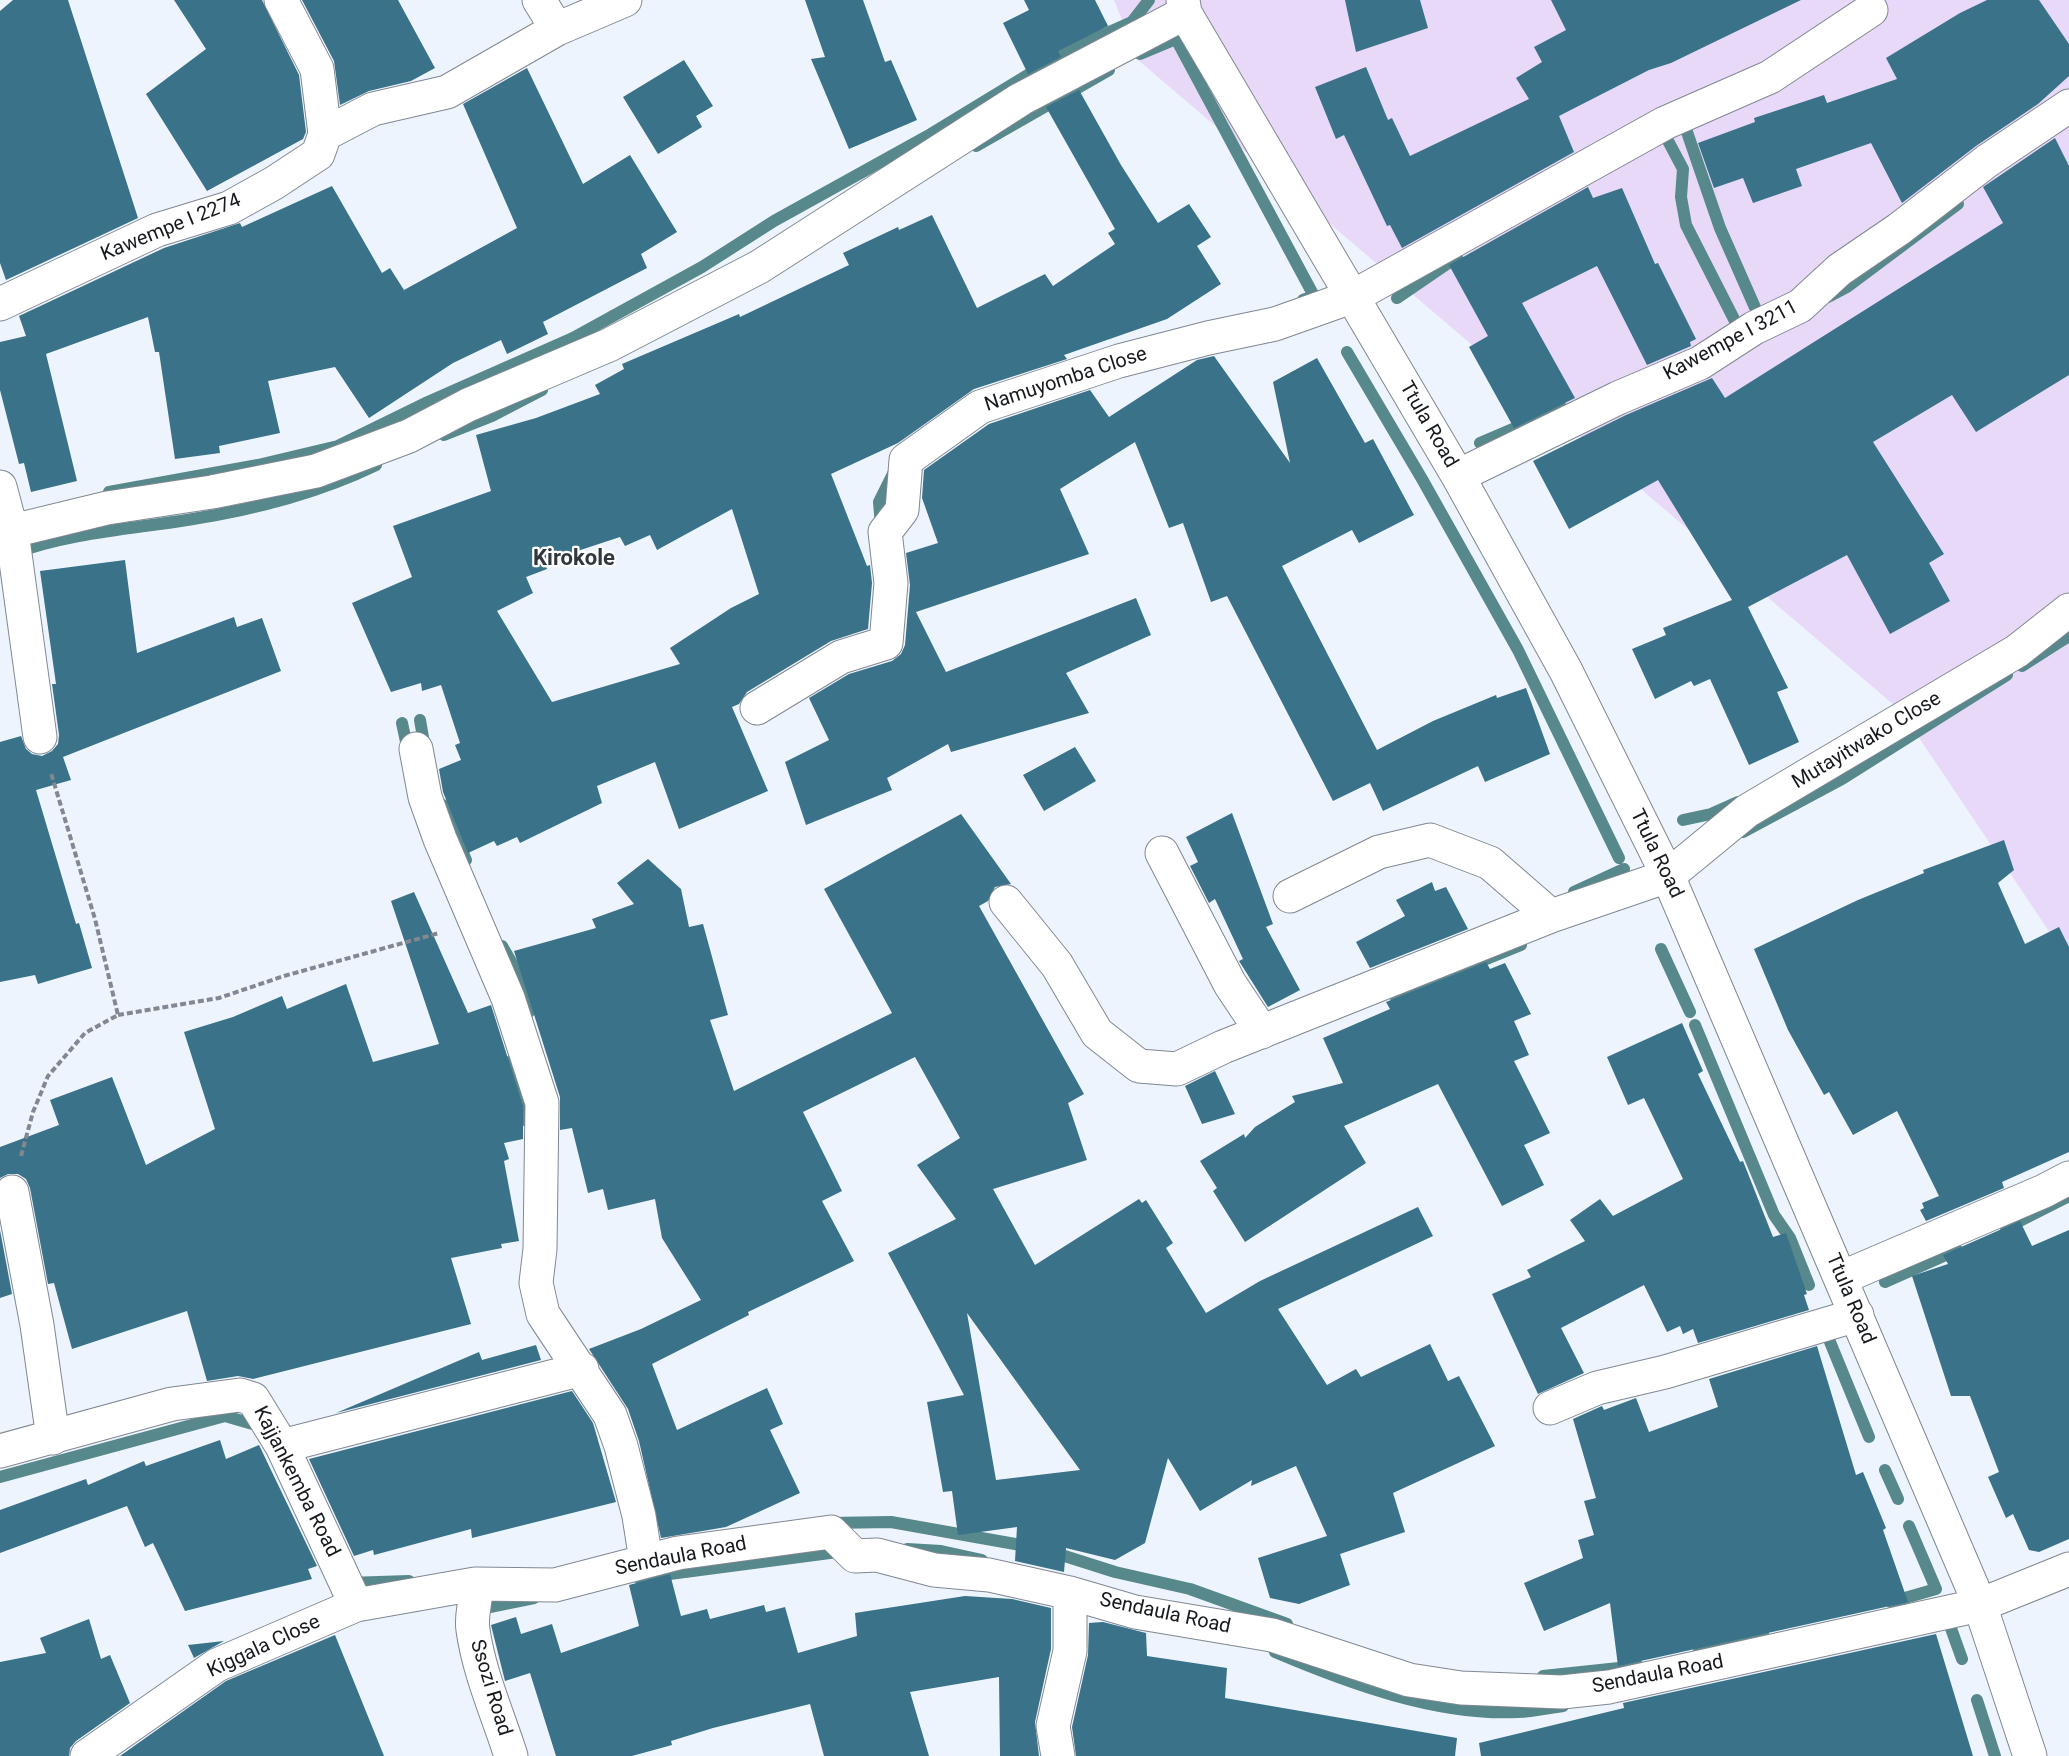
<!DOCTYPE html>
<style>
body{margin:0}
canvas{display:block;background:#edf4fd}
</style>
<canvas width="2069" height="1756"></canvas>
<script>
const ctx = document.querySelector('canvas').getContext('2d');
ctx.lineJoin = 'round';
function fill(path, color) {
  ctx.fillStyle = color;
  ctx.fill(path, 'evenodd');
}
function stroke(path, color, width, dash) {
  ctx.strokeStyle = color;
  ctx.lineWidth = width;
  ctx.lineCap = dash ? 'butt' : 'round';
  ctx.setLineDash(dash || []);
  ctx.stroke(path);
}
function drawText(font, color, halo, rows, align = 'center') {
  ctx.font = font + ' Roboto,sans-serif';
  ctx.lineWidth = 4.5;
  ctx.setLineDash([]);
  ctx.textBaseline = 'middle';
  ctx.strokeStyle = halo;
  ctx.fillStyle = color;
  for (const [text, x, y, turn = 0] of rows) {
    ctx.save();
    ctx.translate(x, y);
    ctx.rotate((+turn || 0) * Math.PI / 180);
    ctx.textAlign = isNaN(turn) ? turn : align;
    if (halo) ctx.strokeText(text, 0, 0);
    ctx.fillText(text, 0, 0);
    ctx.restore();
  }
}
const green = new Path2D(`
 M1114,0H2069V961L1901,711L1138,60Z`);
const stream = new Path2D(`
 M1140,54L1176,39L1314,296L1303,300
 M1677,121L1687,132L1720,228L1757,312
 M1655,140L1664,135L1666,137L1683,169L1681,197L1686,225L1737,325
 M976,146L1109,70
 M1828,297L1847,287L1958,204
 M1397,298L1457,257
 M1347,352L1422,479L1518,650L1619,858
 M444,435L492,416L542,390
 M1480,443L1562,408
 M109,492L258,465L338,446L428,402L573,338L702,267L774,221L931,134L1069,50L1132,22L1149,0
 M881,526L879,502L894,472
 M15,553C69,533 130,529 187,520C252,510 316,494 376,465
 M2022,666L2069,636
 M420,720L425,749
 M402,723L408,751
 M443,805L466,860
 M1683,820L1711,814L1738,802
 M1743,832L1842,779L2007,675
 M1574,892L1624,869
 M502,946L521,979L529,1012
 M1661,949L1690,1012
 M1395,996L1521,945
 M1695,1025L1774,1215L1790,1238L1809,1285
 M512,1060L527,1121
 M2006,1228L2069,1196
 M1885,1282L1957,1250
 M1828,1337L1869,1437
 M1885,1470L1898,1499
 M0,1477L225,1416L256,1425L260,1430
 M829,1523L891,1522L1032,1547
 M907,1549L941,1551L982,1560
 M1052,1552L1115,1572L1190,1589L1287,1624
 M639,1578L845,1551
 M348,1583L409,1581
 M1891,1602L1936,1589L1909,1526
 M476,1612L480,1609L534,1598
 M1948,1620L1962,1659
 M1699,1651L1763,1633
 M1275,1652C1348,1683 1437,1716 1518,1712C1533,1712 1548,1708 1563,1706
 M1543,1676L1638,1666
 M1977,1700L1995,1756`);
const building = new Path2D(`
 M13,0H68L138,218L6,280L0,263V11Z
 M174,0H262L299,75L306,132L303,139L207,191L146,94L206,49Z
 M302,0H398L435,68L411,81L369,91L340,105L334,61Z
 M805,0H863L885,62L891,60L917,120L849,149L811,59L825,57Z
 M1024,0H1095L1108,26L1058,51L1061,57L1028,74L1003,23L1029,10Z
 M1345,0H1420L1428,28L1356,52Z
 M1551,0H1801L1671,63L1649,70L1559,116L1574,152L1402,248L1390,225L1387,226L1344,135L1336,139L1315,87L1366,67L1388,120L1392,118L1410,156L1529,99L1516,78L1542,62L1534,47L1566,30Z
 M1987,0H2039L2069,44V76L2038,104L1976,146L1902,203L1871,143L1796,169L1802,186L1753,203L1743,178L1714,188L1698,143L1755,122L1754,118L1824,95L1827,103L1897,79L1886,58L1960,13Z
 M684,60L713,106L696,116L702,127L658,154L623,97Z
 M527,68L583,184L630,155L677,232L641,254L647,268L543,322L548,334L507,354L501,340L453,363L369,418L335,367L268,381L280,433L219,446L220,453L175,459L159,352H155L148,317L46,354L77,481L31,492L24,463L19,464L0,390V342L26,336L19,316L164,248L240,223L242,227L332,186L382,273L390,268L404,290L517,228L463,104Z
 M1079,90L1121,165L1158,223L1189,204L1211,237L1197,246L1221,284L1167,319L1064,355L1067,359L974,389L898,443L831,474L867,566L870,565L872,583L868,629L831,641L747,692L739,704L732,707L768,791L679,829L655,762L597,786L602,803L520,843L517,837L497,846L494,841L468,853L443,792L439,769L461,760L455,745L460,743L441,685L422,691L421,683L391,692L352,603L412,577L393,526L491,491L476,435L536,418L600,394L595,385L624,369L622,364L739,314L740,317L849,265L843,253L898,227L899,230L932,215L977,308L1045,274L1053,286L1115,244L1108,233L1115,229L1046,107ZM732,509L759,594L731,608L670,648L680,664L552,702L497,611L533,593L526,577L547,569L544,562L620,537L625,546L650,535L657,550Z
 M2055,138L2069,166V375L1976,432L1952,395L1873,442L1944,554L1929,563L1950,601L1890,634L1847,555L1748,607L1788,688L1777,692L1799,742L1749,765L1710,679L1694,686L1691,681L1655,699L1632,649L1666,635L1663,628L1732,600L1658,480L1569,529L1533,461L1626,415L1712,378L1725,398L2003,223L1983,187Z
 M1588,187L1593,198L1622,188L1655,264L1658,263L1696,339L1690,342L1691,346L1647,365L1597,266L1522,303L1575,398L1514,428L1469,347L1488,336L1449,265Z
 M1214,356L1290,463L1273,382L1317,358L1365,443L1373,439L1414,515L1359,543L1352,530L1282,566L1377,750L1433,721L1496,695L1497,698L1526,688L1550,754L1485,782L1478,766L1383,811L1370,783L1333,801L1227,596L1211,602L1183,523L1169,528L1135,442L1060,489L1089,554L916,612L946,672L1136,598L1151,635L1066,673L1089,713L951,752L948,744L887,778L892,790L806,825L785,762L829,740L809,698L849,674L892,661L901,654L905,645L910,585L906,553L938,543L922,498L924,470L989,424L1090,390L1109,417L1197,360Z
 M125,560L137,653L234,617L237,627L262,618L281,671L63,757L71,780L36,790L76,924L79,923L92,968L38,984L35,975L0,982V742L21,736L26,749L32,754L42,756L52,751L58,744L59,735L52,684H56L40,571Z
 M1075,747L1096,781L1044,811L1023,775Z
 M1232,813L1273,924L1266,927L1300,990L1268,1007L1239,961L1243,959L1215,899L1209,903L1190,866L1198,862L1186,837Z
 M961,814L1011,884L995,887L988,901L979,906L1084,1094L1068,1103L1087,1160L993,1189L1035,1265L1139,1199L1142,1203L1146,1200L1173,1243L1166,1248L1206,1313L1260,1281L1418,1207L1433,1236L1278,1309L1327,1385L1356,1369L1361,1377L1430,1344L1448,1381L1459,1376L1495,1446L1393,1493L1405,1532L1340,1554L1350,1585L1299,1604L1270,1598L1258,1558L1327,1536L1296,1466L1251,1486L1252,1480L1200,1511L1168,1458L1145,1543L1115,1560L1066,1548L1064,1572L1015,1561L1017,1527L958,1535L952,1491L943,1492L927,1402L964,1395L888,1253L956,1219L917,1165L960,1138L915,1057L803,1112L842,1191L822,1201L854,1261L748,1312L749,1315L652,1364L677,1430L767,1388L783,1424L770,1430L800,1493L726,1527L661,1538L639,1441L628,1409L589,1349L641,1329L701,1300L662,1238L655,1199L608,1210L603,1189L588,1193L572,1128L560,1130V1097L514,951L596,928L592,919L634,904L617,883L648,859L681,889L689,927L703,924L728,1015L710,1020L734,1091L892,1013L824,889ZM967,1313L1080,1470L996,1480Z
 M2004,840L2014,870L1998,883L2025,944L2059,927L2069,947V1152L2002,1182L2004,1188L1926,1221L1920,1210L1924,1208L1922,1203L1939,1196L1897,1111L1853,1135L1829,1092L1824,1095L1788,1030L1754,949L1858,900L1924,873L1923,870Z
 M1432,882L1435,891L1446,887L1468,929L1370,968L1356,942L1405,916L1396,900Z
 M414,892L468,1013L491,1005L523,1106V1139L504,1143L509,1159L504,1161L519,1241L501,1244L502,1248L451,1258L471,1324L253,1379L238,1376L207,1381L187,1311L72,1349L54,1283L48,1284L30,1188L26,1179L18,1174H8L0,1178V1147L59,1125L50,1100L112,1077L146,1165L215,1129L184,1032L233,1017L282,996L287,1009L346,984L373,1062L439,1044L391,901Z
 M1486,962L1490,969L1505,963L1531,1014L1514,1021L1529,1055L1514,1061L1550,1133L1524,1145L1544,1185L1502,1206L1438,1084L1344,1126L1366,1163L1245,1242L1213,1191L1217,1188L1200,1161L1244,1134L1245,1138L1255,1127L1295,1102L1292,1096L1343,1083L1323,1038L1390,1009L1386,1002Z
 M1682,1023L1703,1071L1698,1074L1740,1162L1743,1161L1773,1237L1786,1233L1807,1294L1804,1295L1809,1310L1698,1343L1693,1329L1683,1334L1680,1326L1667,1332L1644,1285L1561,1328L1584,1373L1538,1394L1492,1294L1531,1277L1527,1270L1585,1241L1570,1220L1600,1199L1613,1216L1683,1179L1644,1098L1628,1105L1607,1057Z
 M1215,1071L1235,1114L1202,1124L1185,1086Z
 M2020,1221L2032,1246L2069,1230V1539L2039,1552L2029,1550L2013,1514L2006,1518L1988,1477L1999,1472L1970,1396H1951L1912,1276L1948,1264L1943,1255Z
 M0,1230L12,1294L0,1298Z
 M536,1345L541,1360L336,1413L479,1352L482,1360Z
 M1817,1346L1856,1475L1863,1472L1886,1528L1883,1530L1908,1602L1618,1666L1610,1603L1544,1631L1524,1583L1583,1558L1578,1540L1594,1535L1584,1501L1596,1498L1573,1419L1602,1406L1604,1410L1636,1398L1649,1432L1718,1407L1709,1379Z
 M572,1391L593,1423L616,1502L472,1538L471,1529L374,1555L373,1550L354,1556L309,1459Z
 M220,1440L226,1459L259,1445L317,1566L308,1569L312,1579L185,1611L153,1543L145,1547L127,1506L0,1553V1510L86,1479L88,1485L144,1461L146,1466Z
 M670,1574L681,1616L707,1609L710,1619L764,1605L766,1612L785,1607L798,1653L857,1636L855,1613L965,1596L1012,1599L1051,1608V1649L1035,1722L1039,1756H1000L999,1677L910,1692L929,1756H824L810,1704L713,1728L671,1741L672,1745L632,1756H556L530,1673L505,1681L491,1625L516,1617L521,1634L552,1624L561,1653L639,1626L629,1585Z
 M89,1619L101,1659L110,1655L130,1703L76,1741L70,1748L69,1756H0V1662L46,1653L40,1638Z
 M1103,1622L1146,1633L1147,1656L1227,1668L1225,1698L1457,1738L1455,1756H1076L1072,1727L1088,1655L1089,1623Z
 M1936,1634L1973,1756H1481L1479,1743L1624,1708L1623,1703Z
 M335,1635L384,1756H120L226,1681Z
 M224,1641L194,1658L188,1645Z`);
const path = new Path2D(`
 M118,1015L219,998L284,976L439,933
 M21,1156L33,1112L48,1076L85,1033L118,1015L95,919L51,773`);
const minor = new Path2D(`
 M539,0L557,29
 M1183,0L1185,13L1458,476L1566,671L1668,876L1980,1605L2030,1756
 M325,134L373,109L447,92L557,29L625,0
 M0,304L157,230L229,208L274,183L318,154L325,134L317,69L281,0
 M1458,476L1618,398L1700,363L1754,328L1800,306L1839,270L1899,229L1987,161L2069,106
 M0,487L12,532L40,737
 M0,534L107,508L212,492L316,471L409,436L468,405L609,345L759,267L1021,99L1185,13
 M757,708L841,657L886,643L891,583L885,532L902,510L906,460L980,407L1119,361L1208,338L1275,324L1354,296L1665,123L1770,77L1871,10
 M416,749L425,797L440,839L508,998L542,1103L540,1249L536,1283L543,1314L610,1415L621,1446L639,1516L646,1561
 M1162,853L1230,984L1262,1032
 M1290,896L1379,852L1430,840L1490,863L1551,916
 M1006,902L1057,965L1097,1033L1139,1066L1177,1069L1223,1047L1551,916L1668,876L1747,811L2017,651L2069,610
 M12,1192L37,1325L53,1438
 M1841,1278L2044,1191L2069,1178
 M1550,1408L1597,1388L1665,1372L1857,1315
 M282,1446L582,1369
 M0,1451L172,1404L240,1395L253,1399L282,1446L356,1605
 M475,1584C478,1600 470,1613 473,1630C479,1673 498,1715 511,1756
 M87,1756L217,1665L356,1605L475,1584L555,1585L678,1553L831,1532L855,1556L877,1555L934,1570L989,1575L1070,1593L1135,1612L1272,1635L1409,1680L1461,1688L1562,1692L1609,1687L1980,1605L2069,1569
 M1058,1756L1053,1726L1070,1651V1593`);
const streetNames = [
 ["Kawempe I 2274",171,228,-22],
 ["Kawempe I 3211",1731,341,-28],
 ["Namuyomba Close",1066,380,-18],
 ["Ttula Road",1428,425,60],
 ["Mutayitwako Close",1867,741,-31],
 ["Ttula Road",1656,854,64],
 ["Ttula Road",1850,1299,67],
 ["Kajjankemba Road",296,1482,63],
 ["Sendaula Road",681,1557,-11],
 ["Sendaula Road",1165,1614,12],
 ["Kiggala Close",264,1647,-25],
 ["Sendaula Road",1658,1675,-11],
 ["Ssozi Road",490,1688,73]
];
const quarterNames = [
 ["Kirokole",574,559]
];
fill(green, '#e9d9f8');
stroke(stream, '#57888b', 12);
fill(building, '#397289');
stroke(minor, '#808892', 35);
stroke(path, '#83888f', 4, [6, 3]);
stroke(minor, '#fff', 33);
drawText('20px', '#16191d', '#fff', streetNames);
drawText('bold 22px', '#30373f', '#fff', quarterNames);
</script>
